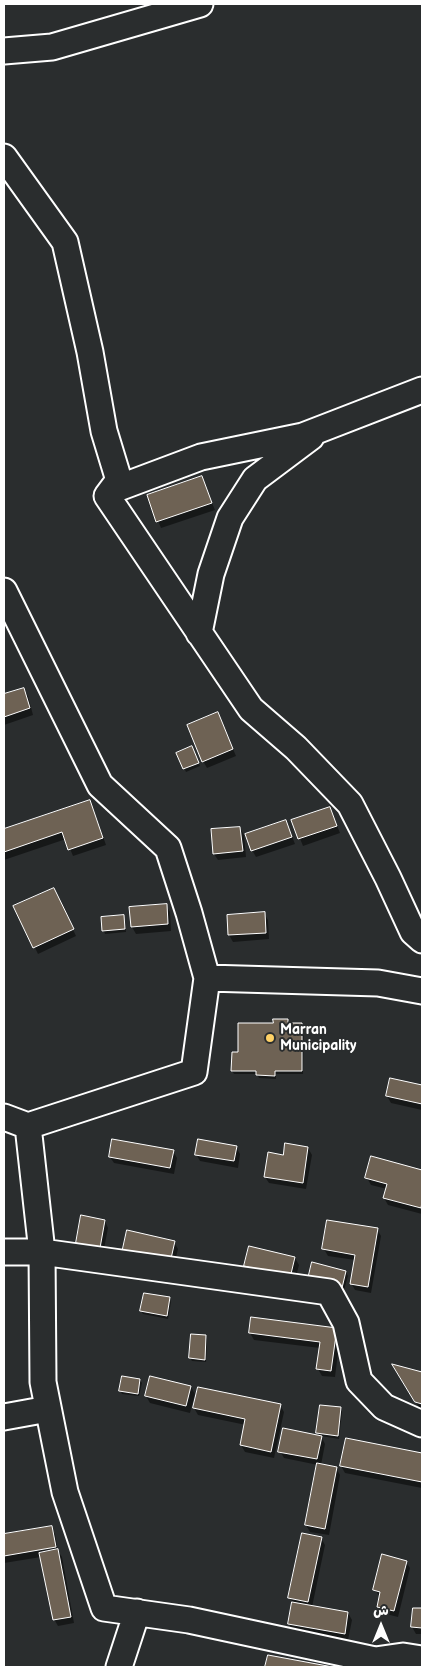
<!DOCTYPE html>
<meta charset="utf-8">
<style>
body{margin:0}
#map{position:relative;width:426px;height:1671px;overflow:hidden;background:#2a2d2e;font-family:"Balsamiq Sans","Playpen Sans Arabic",sans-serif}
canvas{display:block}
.frame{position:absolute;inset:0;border:5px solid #fff;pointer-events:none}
.north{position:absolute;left:356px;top:1601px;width:50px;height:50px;-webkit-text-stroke:4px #2a2d2e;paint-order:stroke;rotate:0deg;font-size:14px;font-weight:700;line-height:20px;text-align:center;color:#fff}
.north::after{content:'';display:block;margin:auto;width:18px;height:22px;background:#fff;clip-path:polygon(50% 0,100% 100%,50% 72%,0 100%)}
</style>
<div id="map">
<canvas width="426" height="1671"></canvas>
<div class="frame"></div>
<div class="north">ش</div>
</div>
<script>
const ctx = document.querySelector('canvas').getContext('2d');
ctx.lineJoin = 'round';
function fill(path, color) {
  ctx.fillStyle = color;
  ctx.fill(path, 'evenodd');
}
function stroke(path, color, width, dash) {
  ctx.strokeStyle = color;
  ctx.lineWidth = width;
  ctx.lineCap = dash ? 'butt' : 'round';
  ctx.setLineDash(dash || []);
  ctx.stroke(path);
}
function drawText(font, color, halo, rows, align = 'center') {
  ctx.font = font + ' "Balsamiq Sans",sans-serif';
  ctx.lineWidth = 4;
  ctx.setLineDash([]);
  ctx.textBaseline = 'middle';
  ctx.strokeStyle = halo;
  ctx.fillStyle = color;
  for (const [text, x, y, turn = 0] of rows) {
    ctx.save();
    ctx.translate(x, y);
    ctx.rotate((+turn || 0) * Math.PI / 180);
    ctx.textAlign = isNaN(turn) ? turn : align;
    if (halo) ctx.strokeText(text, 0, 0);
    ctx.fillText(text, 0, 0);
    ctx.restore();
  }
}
const shadow = new Path2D(`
 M201,477L215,510L161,528L148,496Z
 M24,689L28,696L33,715L4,725V695Z
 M218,714L236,756L207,768L203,761Z
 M193,751L200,766L186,772L178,754Z
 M90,802L93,808L106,845L73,856L66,839L4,860V830Z
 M330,808L340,833L303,846L293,821Z
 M286,821L295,844L256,857L252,850Z
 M240,828L244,835L246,857L218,860L214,854Z
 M57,896L76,936L38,954L15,907Z
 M166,905L170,912L171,931L136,934L132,927Z
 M264,913L268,920L269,939L233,942L229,935L228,916Z
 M123,917L125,920L126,932L105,934L104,931L102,919Z
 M288,1020L290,1023L302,1025L304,1028L303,1074H276V1079L259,1078L257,1074H234L232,1071L239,1053L274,1024Z
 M390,1080L422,1086V1110L391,1103L387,1096Z
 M236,1147L240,1154L238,1168L200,1161L196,1154Z
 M308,1148L312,1155L306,1189L269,1183L265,1177L284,1156Z
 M173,1151L177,1158L174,1174L114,1163L110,1157Z
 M372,1157L422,1171V1214L388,1205L384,1198L387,1189L371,1185L367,1178Z
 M105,1221L108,1228L103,1254L81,1249L77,1242Z
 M377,1229L381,1236L371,1293L355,1290L351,1283L355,1260L328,1256L324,1249Z
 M127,1232L174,1242L178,1249L173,1269Z
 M295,1258L299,1265L294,1284L249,1273L245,1266Z
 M346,1272L348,1276L344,1290L311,1282Z
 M169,1299L171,1302L168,1319L143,1314L141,1311Z
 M252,1318L340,1336L335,1377L322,1376L318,1369L320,1348L254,1340L250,1333Z
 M206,1336L207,1340L206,1362L192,1361L190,1358Z
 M395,1366L422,1373V1409H420Z
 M140,1380L142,1383L139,1396L122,1394L120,1390Z
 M191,1387L195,1394L190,1413L150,1403L146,1396Z
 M280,1405L284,1412L274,1458L245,1452L241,1445L246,1425L198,1415L194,1408Z
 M340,1408L342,1412L339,1439L321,1436L325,1444L321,1465L336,1468L340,1475L329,1535L310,1532L306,1525L318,1465L284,1458L280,1451L320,1437L318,1433Z
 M347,1439L422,1454V1488L345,1473L341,1466Z
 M51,1527L55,1534L58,1551L62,1557L74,1623L58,1626L54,1619L41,1557L4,1563V1535Z
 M321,1538L325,1545L312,1607L348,1613L352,1620L348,1640L293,1631L289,1624L293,1603L290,1598Z
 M406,1562L410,1568L398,1617L382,1613L378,1607L380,1597L375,1590Z
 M414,1609L422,1610V1634H416L412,1627Z
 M269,1657L326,1667H267Z`);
const building = new Path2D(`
 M202,476L212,503L156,522L147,495Z
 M24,688L30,708L4,717V694Z
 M218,712L233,749L202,762L187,725Z
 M192,746L199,763L183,769L176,753Z
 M90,800L103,838L68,850L62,832L4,852V829Z
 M330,807L337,826L298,839L291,820Z
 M286,820L292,837L251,851L245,834Z
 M240,827L243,851L213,854L211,829Z
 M54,888L74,929L33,948L13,906Z
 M167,904L168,924L131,927L129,907Z
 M265,912L266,933L228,935L227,915Z
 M124,915L125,929L102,931L101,917Z
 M273,1019H288V1023H302V1071H275V1076L256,1075V1071H231L232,1052H238V1023H273Z
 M390,1078L422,1085V1104L386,1096Z
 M112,1139L174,1150L170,1168L109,1157Z
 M198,1139L237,1146L234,1161L195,1155Z
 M285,1143L308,1147L303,1183L264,1177L268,1152L283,1155Z
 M371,1156L422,1170V1202L421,1208L383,1198L387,1184L365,1178Z
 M81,1215L105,1220L100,1248L76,1243Z
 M327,1220L378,1228L368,1287L350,1284L355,1255L322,1249Z
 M127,1230L175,1241L170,1263L122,1253Z
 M249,1246L295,1257L290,1278L244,1266Z
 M312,1262L346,1271L342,1288L308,1279Z
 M144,1293L170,1297L167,1316L140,1311Z
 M251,1317L337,1328L331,1371L316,1369L320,1342L249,1333Z
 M191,1334L206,1335L205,1360L189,1358Z
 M392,1364L422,1372V1404L415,1402Z
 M122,1376L140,1379L138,1394L119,1391Z
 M150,1376L191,1386L186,1406L145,1396Z
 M198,1387L281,1404L271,1452L240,1445L245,1419L193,1408Z
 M320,1405L341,1407L338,1436L316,1433Z
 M283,1428L322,1436L317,1459L278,1452Z
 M346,1438L422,1453V1482L340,1466Z
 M317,1463L337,1467L325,1529L305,1525Z
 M52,1526L56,1547L4,1556V1534Z
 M302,1533L322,1537L308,1602L288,1598Z
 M58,1549L71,1617L53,1620L39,1553Z
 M382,1554L407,1561L394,1611L377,1607L380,1592L373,1590Z
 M292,1602L348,1612L345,1634L288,1624Z
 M413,1608H422V1628L411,1627Z
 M268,1655L333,1667H265Z`);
const minor = new Path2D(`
 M4,51L52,47L200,4
 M4,157L65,242L90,352L104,431L121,487L201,457L303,436L422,390
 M119,480L107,496L251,709L296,748L350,804L388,878L413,932L422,940
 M4,591L100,785L168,848L189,913L207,978
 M199,633L211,574L230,518L255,479L311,437
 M4,1117L28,1126
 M4,1252H42L329,1292L346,1323L359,1381L384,1407L422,1424
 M4,1417L48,1409
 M375,1660L403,1656L422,1659
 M119,1667L137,1612
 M377,1667L375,1660L189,1620L104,1608L65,1492L43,1382L42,1252L28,1126L194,1072L207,978L378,983L422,991`);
const markers = [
 [270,1038,5,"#ffd166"]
];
const poiNames = [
 ["Marran",280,1030],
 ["Municipality",280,1046]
];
fill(shadow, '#0007');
fill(building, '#6e6254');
stroke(building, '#fff', 1);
stroke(minor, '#fff', 29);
stroke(minor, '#2a2d2e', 25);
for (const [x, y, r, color] of markers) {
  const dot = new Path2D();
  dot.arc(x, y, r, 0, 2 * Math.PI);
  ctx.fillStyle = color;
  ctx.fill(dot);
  stroke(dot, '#2a2d2e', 2);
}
drawText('bold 14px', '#fff', '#2a2d2e', poiNames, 'left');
</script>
